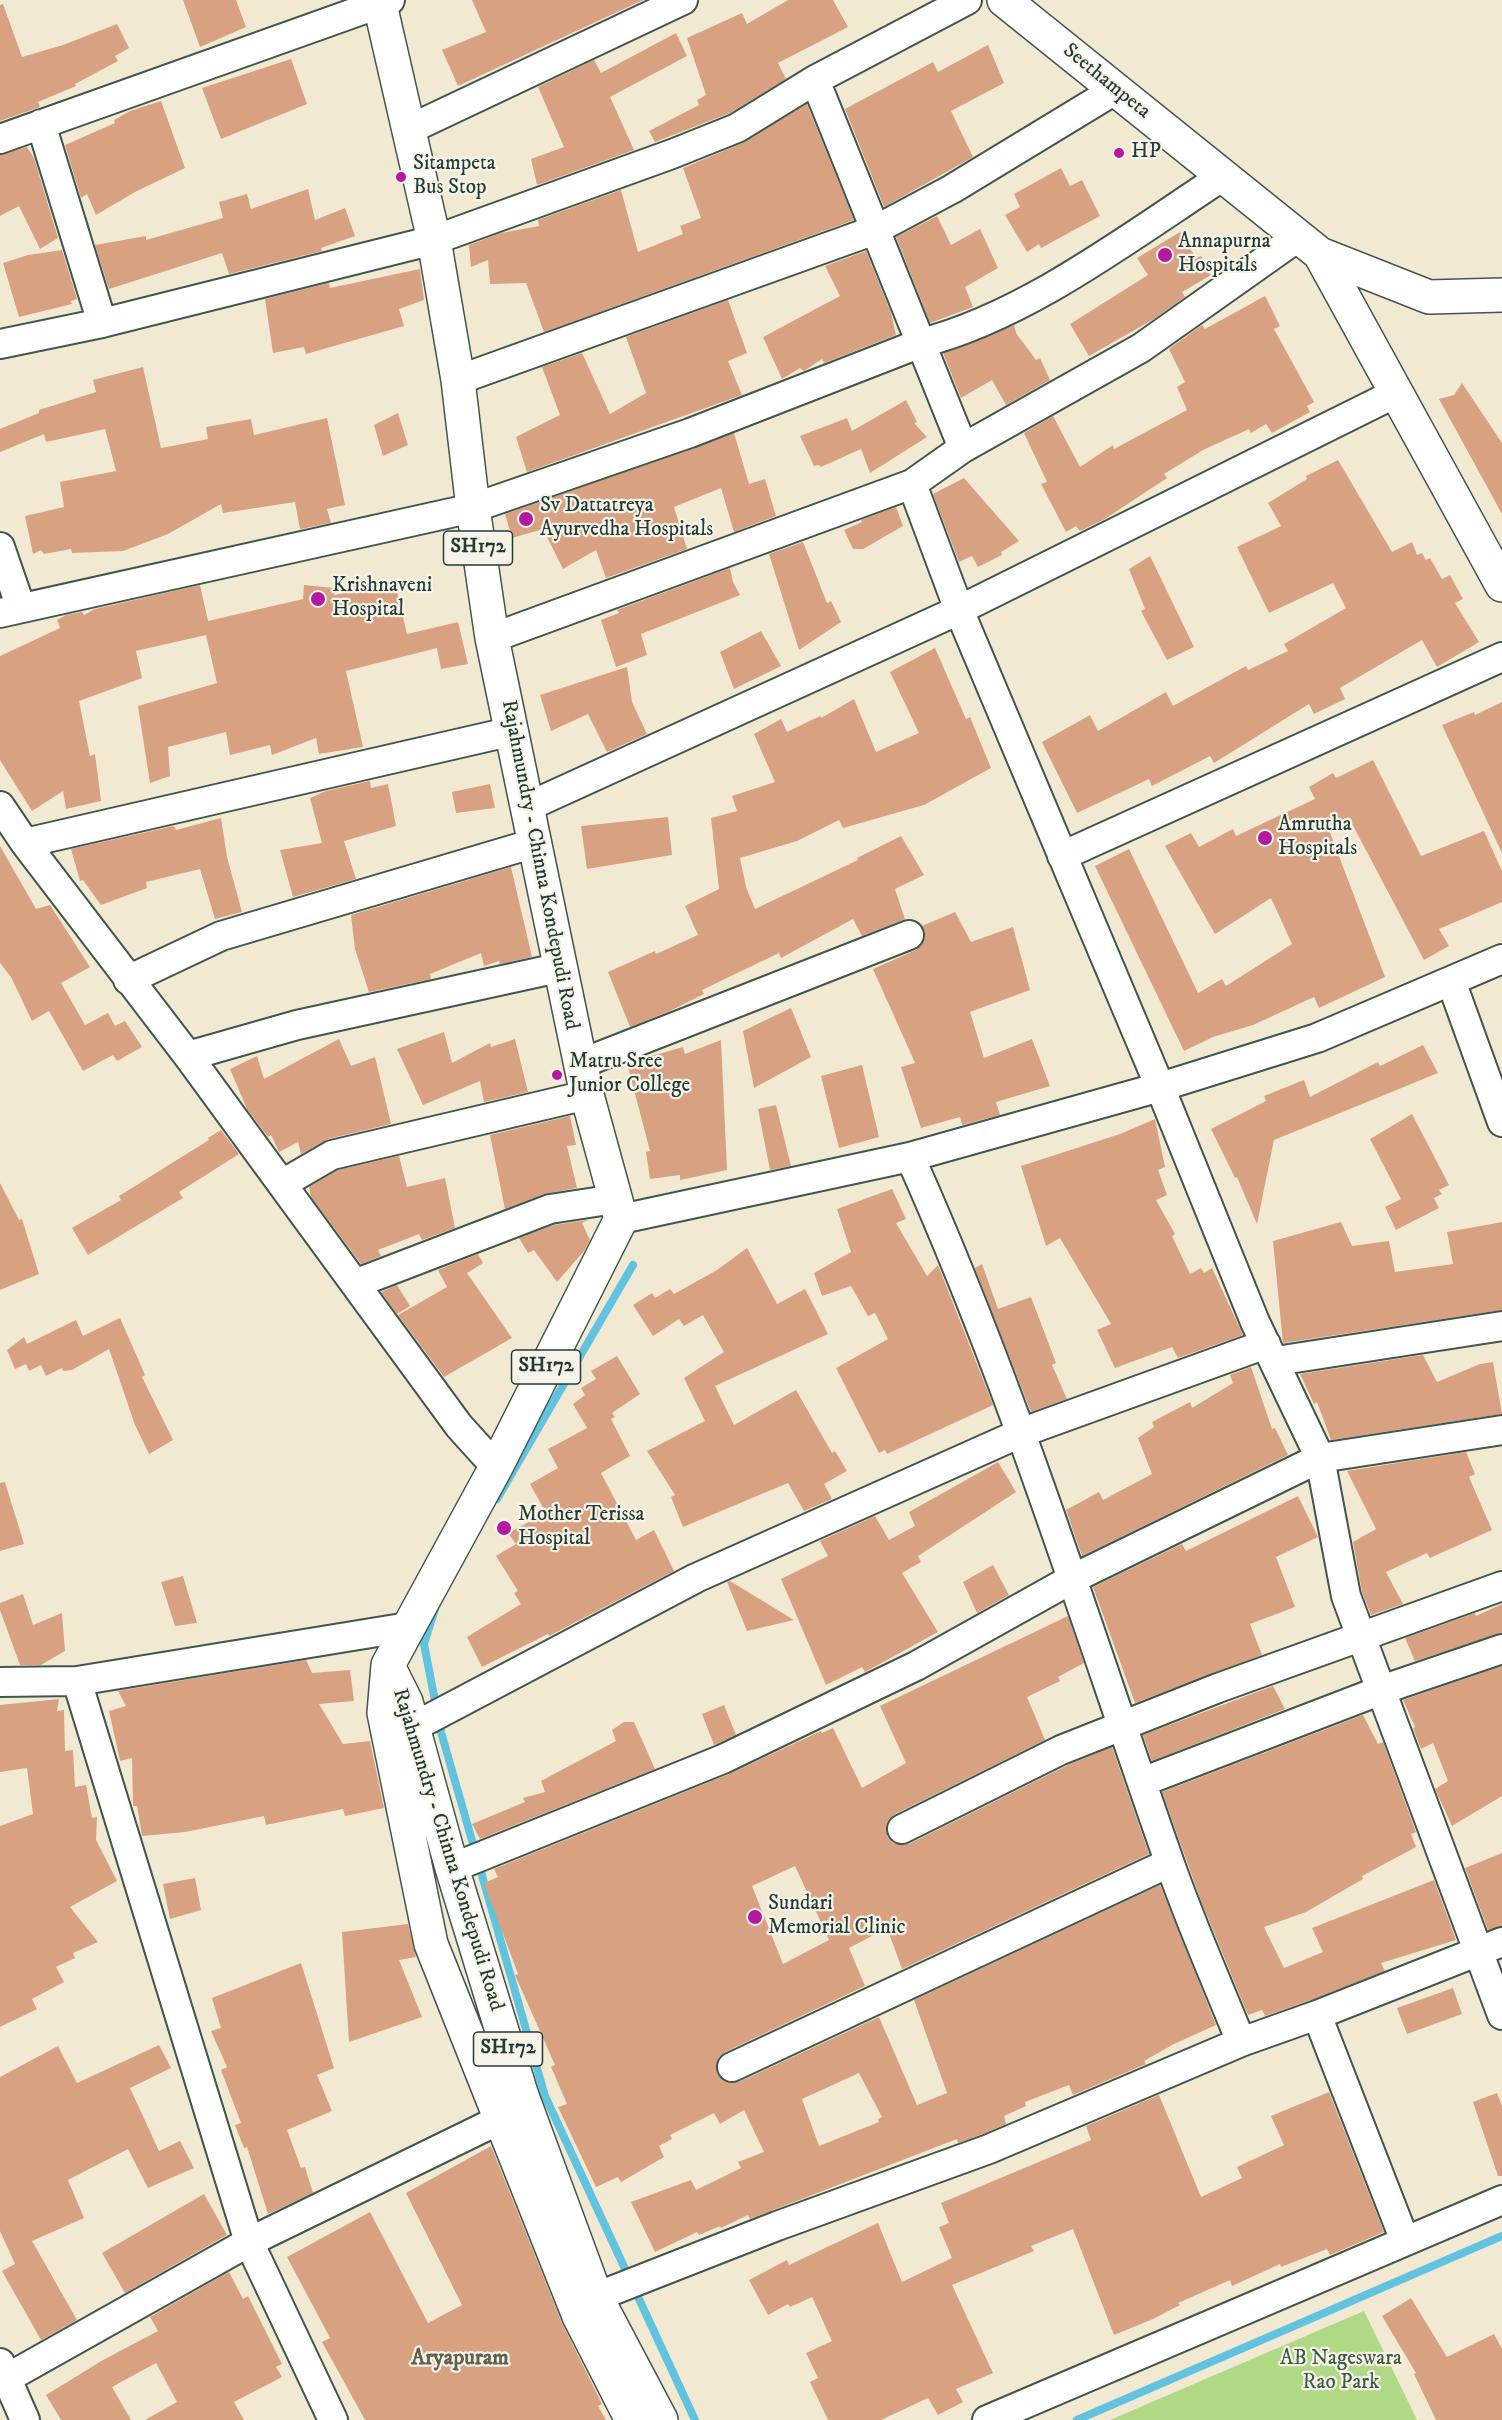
<!DOCTYPE html>
<style>
body{margin:0}
canvas{display:block;background:#f2e9d3}
</style>
<canvas width="1502" height="2420"></canvas>
<script>
const ctx = document.querySelector('canvas').getContext('2d');
ctx.lineJoin = 'round';
function fill(path, color) {
  ctx.fillStyle = color;
  ctx.fill(path, 'evenodd');
}
function stroke(path, color, width, dash) {
  ctx.strokeStyle = color;
  ctx.lineWidth = width;
  ctx.lineCap = dash ? 'butt' : 'round';
  ctx.setLineDash(dash || []);
  ctx.stroke(path);
}
function drawText(font, color, halo, rows, align = 'center') {
  ctx.font = font + ' "IM FELL DW Pica",serif';
  ctx.lineWidth = 4.5;
  ctx.setLineDash([]);
  ctx.textBaseline = 'middle';
  ctx.strokeStyle = halo;
  ctx.fillStyle = color;
  for (const [text, x, y, turn = 0] of rows) {
    ctx.save();
    ctx.translate(x, y);
    ctx.rotate((+turn || 0) * Math.PI / 180);
    ctx.textAlign = isNaN(turn) ? turn : align;
    if (halo) ctx.strokeText(text, 0, 0);
    ctx.fillText(text, 0, 0);
    ctx.restore();
  }
}
const green = new Path2D(`
 M1364,2311L1417,2420H1110Z`);
const stream = new Path2D(`
 M497,1499L633,1265
 M435,1609L424,1644L441,1732L545,2096L695,2420
 M1077,2420L1502,2236`);
const building = new Path2D(`
 M183,0H236L246,27L200,47Z
 M472,0H643L458,86L442,50L486,32Z
 M788,0H833L848,27L778,63L786,79L730,113L655,142L649,131L699,105L697,100L706,95L687,38L742,13L747,24Z
 M3,4L22,57L63,45L117,24L129,48L115,56L118,61L75,84L76,86L38,102L40,107L0,121V5Z
 M676,33L687,56L610,97L634,150L537,185L531,159L564,147L538,87L594,60L601,73Z
 M988,45L1004,83L951,111L973,157L884,207L845,109L933,62L938,72Z
 M291,59L307,104L221,139L202,88Z
 M161,101L185,168L135,192L96,215L87,194L81,198L65,145L115,123L114,120L130,111Z
 M807,104L854,220L544,332L526,283L490,284L488,260L471,267L469,245L501,233L539,226L538,220L621,190L638,252L683,234L680,226L701,218L683,168L745,142Z
 M27,147L34,158L58,238L40,249L19,206L0,216V155Z
 M1061,168L1070,186L1082,180L1100,216L1041,248L1039,244L1027,252L1005,215L1020,207L1014,194Z
 M308,189L315,220L345,208L355,236L321,248L322,251L229,274L222,253L109,289L95,245L146,236V240L223,218L219,202L247,194L251,209Z
 M937,216L951,245L980,229L998,268L965,287L973,307L930,323L896,237Z
 M1180,232L1196,258L1201,256L1211,275L1182,292L1185,297L1154,319L1089,356L1070,324L1148,275L1137,258Z
 M62,250L77,299L71,301L72,304L19,317L3,263L28,255Z
 M866,251L891,313L896,335L824,363L822,359L804,371L800,368L782,379L763,337L840,296L825,266Z
 M420,269L424,300L399,309L404,326L306,354L304,347L273,353L265,299L329,283L330,288Z
 M1265,296L1280,326L1274,329L1314,402L1307,406L1310,412L1272,433L1266,424L1251,433L1249,429L1203,450L1164,474L1167,478L1105,519L1080,531L1076,526L1066,532L1041,484L1047,482L1024,433L1053,416L1080,467L1113,445L1114,449L1187,410L1177,387L1185,382L1169,349L1202,325L1205,329Z
 M728,300L747,353L728,361L742,395L527,472L516,437L560,415L542,367L582,353L610,414L646,393L626,337Z
 M1014,325L1016,333L1036,360L1040,358L1050,380L1006,405L992,380L961,398L943,353Z
 M143,367L161,448L208,439L206,427L251,419L254,435L327,418L345,505L327,509L331,523L300,529L295,502L223,513L221,504L168,534L123,551L72,553L71,549L44,554L41,550L33,554L25,516L64,507L60,482L116,471L105,429L46,442L44,434L0,452V429L39,413V410L96,392L93,380Z
 M1462,383L1502,443V514L1439,399L1454,395Z
 M906,400L917,422L914,423L927,437L870,473L861,449L821,467L819,465L814,466L800,436L847,418L852,431Z
 M398,413L408,445L383,456L374,425Z
 M734,433L749,484L765,479L776,516L734,532L721,488L674,507L687,549L606,578L596,550L563,569L543,529L512,538L505,514Z
 M1338,460L1392,552L1412,542L1417,555L1422,553L1426,560L1430,558L1442,579L1450,575L1463,599L1455,603L1479,642L1437,667L1422,640L1340,688L1345,699L1314,714L1309,704L1214,763L1210,756L1152,786L1149,779L1077,813L1042,742L1090,715L1098,731L1166,692L1173,706L1246,666L1248,670L1288,651L1284,644L1346,608L1333,583L1269,613L1237,547L1281,526L1268,503L1307,479L1306,476Z
 M964,478L1019,541L1001,552L1002,555L978,567L972,556L959,562L933,494Z
 M896,507L903,526L863,549H853L844,530L862,522L861,520Z
 M803,542L827,603L831,601L841,622L799,650L769,554Z
 M1150,556L1194,647L1167,660L1141,611L1145,609L1129,569Z
 M730,568L733,582L740,595L641,634L647,655L616,667L601,620L619,613L617,610Z
 M395,583L407,634L458,622L468,664L441,669L437,648L346,671L363,747L319,754L316,738L272,755L270,745L230,755L226,732L168,747L170,776L150,783L138,706L217,683L206,635L136,651L142,678L79,701L90,756L95,754L101,801L66,809L63,791L32,811L0,760V656L60,628L57,620L66,615L82,612L84,615L95,609L200,585L208,621L303,599L304,585L335,588L334,595Z
 M761,631L781,666L734,689L720,652Z
 M935,648L966,719L970,717L991,768L924,805L843,828L839,820L797,841L740,858L746,887L755,909L858,860L857,858L901,836L924,875L895,889L905,919L862,936L853,919L781,958L779,953L702,990L704,994L670,1011L630,1027L608,972L655,951L656,954L698,935L685,906L719,889L711,818L737,811L732,796L775,782L754,734L781,719L787,732L820,716L821,718L854,699L876,752L919,733L890,672Z
 M627,667L632,702L647,734L607,752L588,714L551,731L540,695Z
 M1502,702V853L1442,725L1474,712L1475,715Z
 M1373,760L1421,856L1484,831L1502,871V902L1439,929L1449,946L1424,960L1350,820L1329,830L1385,977L1319,1008L1314,997L1253,1025L1213,1037L1184,1051L1095,866L1129,849L1198,993L1222,979L1226,986L1292,944L1271,898L1215,934L1165,846L1191,833L1199,847L1233,829L1236,836L1315,799L1309,787L1333,773L1336,778Z
 M370,781L371,788L388,784L396,826L344,841L356,879L293,897L280,850L322,843L310,798L326,791Z
 M490,784L495,808L456,813L452,792Z
 M668,817L672,855L587,869L581,826Z
 M221,818L227,857L242,912L215,919L200,869L146,882L147,888L101,905L83,880L80,881L71,849L174,826L176,830Z
 M0,846L36,909L50,905L90,967L61,983L85,1025L108,1013L115,1026L125,1021L142,1047L117,1061L113,1055L83,1071L49,1011L32,1021L11,977L0,963Z
 M511,867L532,957L500,964L499,961L484,966L481,953L430,974L431,979L369,992L355,949L351,915Z
 M955,912L971,942L1013,927L1030,990L970,1012L984,1058L1032,1039L1050,1086L996,1102L1000,1115L962,1125L960,1117L921,1128L901,1067L915,1063L873,969L916,950L925,938L922,926Z
 M791,1008L811,1057L754,1088L743,1031Z
 M444,1032L452,1063L490,1043L491,1047L515,1039L528,1092L484,1102L480,1081L423,1105L397,1049Z
 M339,1039L351,1066L375,1057L391,1124L328,1139L301,1154L298,1142L279,1152L271,1135L268,1137L247,1109L230,1069L257,1056L264,1079Z
 M721,1040L727,1170L680,1180V1175L650,1179L646,1152L650,1151L627,1063L683,1047L685,1054Z
 M1423,1045L1438,1073L1274,1140L1257,1224L1237,1177L1235,1178L1211,1129L1266,1101L1264,1096L1304,1080L1310,1097L1378,1062L1380,1066Z
 M862,1065L879,1137L839,1148L821,1076Z
 M776,1105L791,1166L770,1170L758,1109Z
 M1412,1114L1449,1185L1439,1190L1442,1194L1434,1198L1439,1208L1396,1230L1385,1207L1401,1199L1370,1139Z
 M570,1116L576,1145L567,1146L577,1188L544,1194L505,1209L490,1135Z
 M1155,1119L1165,1167L1158,1170L1167,1195L1156,1200L1175,1234L1172,1236L1190,1274L1201,1268L1204,1273L1212,1268L1243,1335L1178,1358L1172,1347L1115,1368L1097,1330L1111,1324L1060,1238L1046,1246L1021,1166L1120,1134Z
 M221,1130L239,1154L179,1192L183,1198L88,1255L72,1228L121,1200L119,1196L209,1140L208,1138Z
 M399,1156L407,1187L445,1178L455,1228L422,1240L419,1234L378,1250L381,1256L361,1264L311,1197L309,1187L338,1170Z
 M0,1183L19,1220L22,1219L39,1274L0,1290Z
 M892,1189L906,1219L896,1223L927,1276L938,1265L993,1405L887,1454L885,1450L879,1453L836,1368L888,1339L875,1313L868,1316L851,1286L822,1296L814,1273L851,1252L837,1209Z
 M588,1220L582,1223L590,1240L584,1251L557,1282L534,1250L528,1253L519,1238L554,1225Z
 M1341,1222L1352,1246L1389,1241L1395,1272L1453,1264L1447,1232L1502,1222V1310L1283,1343L1273,1241Z
 M747,1248L777,1304L805,1289L828,1334L715,1386L734,1425L796,1390L832,1453L835,1451L847,1471L824,1484L832,1499L804,1511L788,1483L683,1527L671,1497L675,1495L647,1451L705,1421L684,1378L724,1352L703,1315L684,1326L679,1319L653,1336L633,1305L652,1293L655,1298L670,1289L674,1294L717,1270Z
 M478,1254L483,1263L467,1273L512,1338L444,1377L398,1315L447,1287L438,1270Z
 M982,1264L998,1309L1031,1297L1056,1363L1052,1365L1067,1399L1031,1412L975,1268Z
 M397,1285L410,1306L397,1314L381,1292Z
 M120,1318L145,1375L142,1377L173,1440L149,1454L135,1425L109,1349L72,1370L63,1371L62,1368L46,1376L41,1365L29,1371L26,1364L15,1369L7,1350L24,1337L27,1344L76,1320L83,1336Z
 M1423,1355L1437,1382L1480,1364L1493,1362L1502,1414L1331,1440L1317,1402L1314,1404L1300,1374Z
 M617,1356L640,1394L612,1413L615,1417L611,1419L630,1456L601,1473L636,1540L654,1530L674,1571L549,1636L548,1634L482,1667L467,1637L521,1604L514,1593L518,1591L496,1556L516,1544L508,1533L546,1513L530,1484L558,1468L548,1449L587,1428L573,1404L585,1395L581,1388L596,1379L591,1371Z
 M1251,1367L1272,1429L1275,1428L1288,1455L1082,1556L1066,1510L1099,1492L1103,1500L1152,1474L1138,1438L1154,1427L1152,1422L1190,1402L1192,1408L1233,1383L1230,1375Z
 M1466,1452L1475,1474L1469,1477L1492,1530L1430,1558L1427,1553L1386,1572L1403,1604L1371,1615L1362,1592L1353,1542L1376,1529L1347,1471Z
 M998,1462L1016,1492L918,1556L921,1562L902,1573L938,1632L865,1672L862,1667L826,1685L781,1579L828,1556L820,1541L875,1516L889,1540L915,1526L909,1512Z
 M5,1482L24,1544L0,1551V1483Z
 M1298,1496L1318,1537L1276,1557L1295,1607L1250,1624L1262,1655L1135,1703L1093,1587L1182,1544L1186,1551Z
 M993,1565L1009,1595L977,1613L963,1582Z
 M183,1576L197,1623L175,1626L161,1582Z
 M730,1581L794,1620L747,1631L727,1582Z
 M23,1594L33,1625L62,1613L65,1651L41,1665H20L0,1610V1603Z
 M1502,1604V1633L1415,1661L1405,1638L1475,1613L1476,1616Z
 M1068,1616L1084,1663L1058,1677L1060,1681L1027,1697L1045,1740L895,1814L888,1820L887,1836L893,1843L909,1844L1068,1765L1112,1747L1149,1854L902,1969L887,1928L849,1948L865,1986L725,2052L718,2058L717,2073L723,2081L739,2082L879,2017L917,2105L947,2093L914,2000L1160,1885L1216,2025L1174,2044L1144,2061L1146,2064L1073,2095L1069,2085L1025,2102L1026,2106L1004,2116L1006,2124L983,2134L958,2143L957,2139L750,2219L748,2215L721,2228L720,2226L699,2235L697,2232L655,2252L631,2202L691,2180L696,2190L741,2168L738,2162L764,2152L744,2110L720,2124L714,2113L670,2135L672,2139L659,2146L664,2157L621,2182L618,2177L596,2187L558,2107L567,2104L551,2067L555,2065L515,1975L518,1974L484,1883L498,1877L494,1869L729,1774L821,1731L822,1733L833,1728L862,1788L906,1763L880,1706ZM795,1866L829,1940L783,1964L752,1886ZM859,2073L882,2117L878,2119L879,2122L819,2146L802,2099Z
 M306,1660L312,1673L350,1670L354,1701L319,1704L343,1744L370,1741L384,1808L345,1816L343,1809L266,1825L264,1816L185,1832L142,1836L137,1806H133L132,1758L120,1761L109,1711L126,1706L118,1691Z
 M1502,1666V1796L1452,1826L1435,1789L1448,1781L1433,1743L1421,1749L1413,1728L1415,1727L1403,1700Z
 M1273,1686L1285,1709L1152,1761L1143,1735Z
 M59,1699L57,1711L64,1710L65,1751L73,1750L75,1787L86,1785L92,1818L97,1817L96,1840L117,1881L70,1907L98,1942L73,1953L75,1958L56,1967L64,1982L32,1999L37,2009L0,2027V1826L33,1814L27,1768L0,1772V1705Z
 M724,1705L736,1735L714,1745L702,1714Z
 M1363,1715L1378,1744L1383,1742L1416,1832L1411,1834L1416,1847L1362,1876L1363,1879L1306,1912L1264,1927L1284,1968L1323,1952L1312,1928L1434,1880L1456,1940L1381,1963L1385,1971L1311,2000L1265,2016L1262,2010L1248,2015L1201,1901L1162,1792Z
 M624,1722H634L655,1769L480,1839L472,1824L525,1802L523,1798L545,1792L541,1781L616,1741L612,1730Z
 M1502,1853V1926L1488,1930L1465,1868Z
 M195,1878L201,1910L170,1919L163,1884Z
 M408,1924L416,1957L399,1960L422,2017L349,2042L342,1932Z
 M301,1963L334,2068L317,2075L332,2111L287,2130L301,2168L305,2167L313,2193L268,2214L247,2147L244,2148L235,2125L241,2123L221,2070L227,2067L211,2031L221,2028L212,1998Z
 M1453,1988L1462,2014L1407,2034L1397,2008Z
 M159,2045L171,2068L130,2088L159,2151L180,2141L194,2168L148,2188L128,2149L68,2180L84,2218L32,2241L77,2320L41,2340L2,2271L15,2264L0,2231V2077L58,2046L77,2083Z
 M1329,2092L1384,2232L1330,2255L1327,2249L1281,2267L1280,2264L1232,2286L1230,2280L1178,2303L1180,2305L1153,2319L1114,2335L1073,2229L1031,2246L1034,2251L952,2285L993,2373L956,2389L963,2402L938,2415L928,2398L881,2420H828L810,2382L818,2378L806,2353L832,2341L812,2297L790,2307L788,2304L768,2315L749,2280L787,2260L789,2265L878,2223L902,2282L952,2258L939,2227L949,2223L941,2203L1091,2140L1086,2126L1159,2095L1201,2197L1242,2178L1237,2167L1284,2145L1271,2116Z
 M1497,2093L1502,2106V2176H1498L1473,2102Z
 M491,2146L562,2323L602,2404L598,2406L606,2420H365L322,2342L330,2338L287,2257L370,2212L428,2323L462,2305L406,2193Z
 M204,2194L227,2235L125,2293L102,2253Z
 M229,2272L243,2299L248,2296L282,2364L276,2367L282,2377L234,2402L244,2420H145L177,2402L156,2363L112,2387L131,2420H61L46,2395L103,2360L158,2331L150,2317Z
 M1411,2298L1447,2357L1494,2334L1502,2349V2420H1436L1414,2374L1416,2373L1382,2316Z`);
const street = new Path2D(`
 M815,80L963,448L912,484L959,610L1160,1087L1255,1322L1320,1458L1346,1596L1502,2015
 M41,124L102,323
 M410,129L683,0
 M0,139L390,0
 M0,344L102,323L434,240L672,154L737,128L815,80L967,0
 M458,380L875,230L952,189L1115,90
 M963,448L1141,348L1298,237
 M0,547L21,608
 M0,613L473,508L690,433L921,343C1027,316 1131,236 1223,176
 M492,638L912,484
 M0,806L25,843L188,1056L459,1426L496,1467
 M527,807L959,610L1396,393
 M25,843L513,731
 M1062,856L1502,657
 M128,980L221,936L535,843
 M1451,981L1502,1122
 M188,1056L297,1025L558,968
 M580,1064L909,935
 M910,1157C1013,1386 1086,1625 1169,1861C1190,1922 1217,1982 1241,2042
 M282,1184L332,1155L587,1095
 M621,1219L910,1157L1160,1087L1317,1038L1502,959
 M357,1283L550,1209L615,1199
 M1276,1361L1502,1326
 M77,1681L249,2242L333,2420
 M0,1682L77,1681L408,1627
 M411,1724L423,1722L696,1578L1023,1432L1266,1344
 M1142,1782L1387,1688L1502,1649
 M902,1829L1061,1750L1218,1688L1502,1586
 M452,1868L723,1759L916,1666L1072,1579L1320,1458L1502,1430
 M1317,2015L1405,2241
 M732,2067L1169,1863
 M596,2297L777,2226L989,2149L1241,2042L1317,2015L1502,1942
 M0,2363L25,2420
 M0,2382L249,2242L499,2120
 M987,2420L1502,2200`);
const secondary = new Path2D(`
 M1004,0L1320,254L1429,297L1502,295
 M1320,254L1502,585`);
const primary = new Path2D(`
 M379,0L434,240L458,380L473,508L492,638L587,1095L621,1219L496,1467L388,1665L384,1713L431,1944L579,2316L632,2420
 M390,1670L406,1702L452,1868L522,2096L596,2297L661,2420`);
const markers = [
 [1119,153,6,"#b5179e"],
 [401,177,6,"#b5179e"],
 [1165,255,8,"#b5179e"],
 [526,519,8,"#b5179e"],
 [318,599,8,"#b5179e"],
 [1265,838,8,"#b5179e"],
 [557,1075,6,"#b5179e"],
 [504,1528,8,"#b5179e"],
 [755,1917,8,"#b5179e"]
];
const shields = [
 [478,548,69],
 [546,1367,69],
 [508,2049,69]
];
const shieldNames = [
 ["SH172",478,548],
 ["SH172",546,1367],
 ["SH172",508,2049]
];
const streetNames = [
 ["Seethampeta",1106,82,39],
 ["Rajahmundry - Chinna Kondepudi Road",539,865,79],
 ["Rajahmundry - Chinna Kondepudi Road",447,1850,73]
];
const poiNames = [
 ["HP",1131,153],
 ["Sitampeta",413,165],
 ["Bus Stop",413,189],
 ["Annapurna",1178,243],
 ["Hospitals",1178,267],
 ["Sv Dattatreya",540,507],
 ["Ayurvedha Hospitals",540,531],
 ["Krishnaveni",332,587],
 ["Hospital",332,611],
 ["Amrutha",1278,826],
 ["Hospitals",1278,850],
 ["Matru Sree",569,1063],
 ["Junior College",569,1087],
 ["Mother Terissa",518,1516],
 ["Hospital",518,1540],
 ["Sundari",768,1905],
 ["Memorial Clinic",768,1929]
];
const parkNames = [
 ["AB Nageswara",1341,2360],
 ["Rao Park",1341,2384]
];
const neighbourhoodNames = [
 ["Aryapuram",460,2359]
];
fill(green, '#afd984');
stroke(stream, '#62c3e0', 8);
fill(building, '#d8a282');
stroke(street, '#3f574c', 32);
stroke(secondary, '#3f574c', 36);
stroke(primary, '#3f574c', 36);
stroke(street, '#fff', 28);
stroke(secondary, '#fff', 33);
stroke(primary, '#fff', 33);
for (const [x, y, r, color] of markers) {
  const dot = new Path2D();
  dot.arc(x, y, r, 0, 2 * Math.PI);
  ctx.fillStyle = color;
  ctx.fill(dot);
  stroke(dot, '#f7f3e8', 2);
}
for (const [x, y, w] of shields) {
  const box = new Path2D();
  box.roundRect(x - w / 2, y - 17, w, 34, 4.5);
  ctx.fillStyle = '#f7f3e8';
  ctx.fill(box);
  stroke(box, '#1f3d34', 1.5);
}
drawText('bold 20px', '#1f3d34', null, shieldNames);
drawText('21px', '#1f3d34', '#f7f3e8', streetNames);
drawText('21px', '#1f3d34', '#f7f3e8', poiNames, 'left');
drawText('21px', '#3c5c44', '#f7f3e8', parkNames);
drawText('bold 22px', '#60604f', '#f7f3e8', neighbourhoodNames);
</script>
